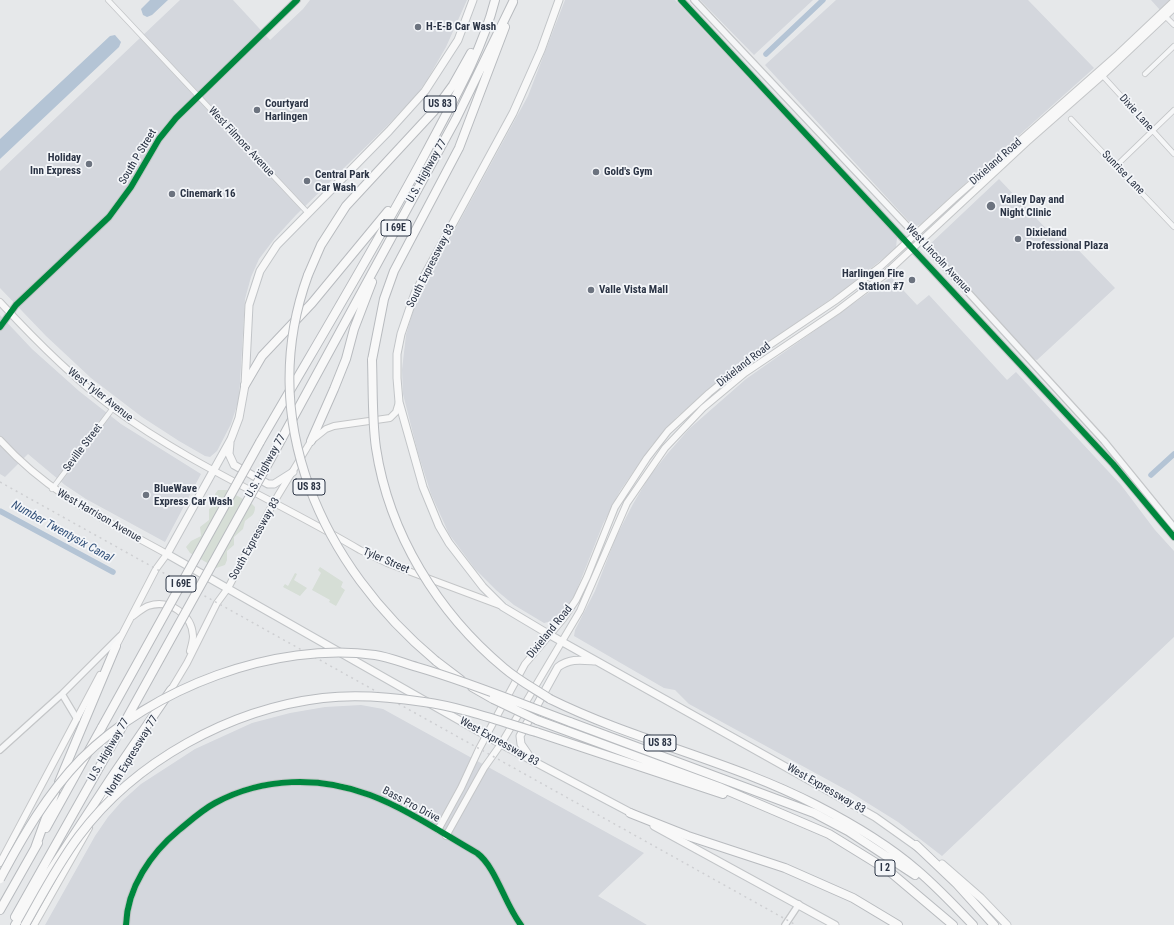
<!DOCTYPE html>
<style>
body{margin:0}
canvas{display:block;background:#e6e8ea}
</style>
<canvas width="1174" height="925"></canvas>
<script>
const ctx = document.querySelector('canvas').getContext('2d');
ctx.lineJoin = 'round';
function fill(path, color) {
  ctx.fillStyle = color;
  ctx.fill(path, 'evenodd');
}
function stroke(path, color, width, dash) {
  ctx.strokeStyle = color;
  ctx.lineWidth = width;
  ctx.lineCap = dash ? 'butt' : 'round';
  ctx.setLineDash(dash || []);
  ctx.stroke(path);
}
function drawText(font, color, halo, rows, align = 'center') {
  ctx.font = font + ' "Roboto Condensed",sans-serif';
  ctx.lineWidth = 3.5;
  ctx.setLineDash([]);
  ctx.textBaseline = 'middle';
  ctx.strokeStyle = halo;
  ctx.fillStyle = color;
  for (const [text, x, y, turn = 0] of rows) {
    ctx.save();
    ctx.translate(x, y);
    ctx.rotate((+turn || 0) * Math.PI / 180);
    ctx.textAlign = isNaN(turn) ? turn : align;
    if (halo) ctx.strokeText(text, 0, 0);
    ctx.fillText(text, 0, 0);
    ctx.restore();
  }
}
const built = new Path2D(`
 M180,0H233L270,40L303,9L310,0H467L446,47L427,80L417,94L386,127L296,215L275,238L259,259L251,277L245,299L239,399L231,424L217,451L210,457L205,456L179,441L142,417L91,378L46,336L0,288V171Z
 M565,0H675L897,237L896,248L890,253L841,292L747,357L677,417L652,445L620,491L603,524L576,592L565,612L557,620L544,623L514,605L496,590L475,569L449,534L431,494L418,453L403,394L402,370L406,335L416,301L528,96Z
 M700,0H813L754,55Z
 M836,0H1028L1094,68L948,199L921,224L914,227L765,65Z
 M1151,0H1170L1160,10Z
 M999,179L1056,239L1062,233L1115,288L1037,360L1033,359L928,246Z
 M891,277L917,305L929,295L1007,380L1016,372L1121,485L1155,530L1174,551V637L942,856L898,822L850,792L689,704L675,690L664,688L574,636L575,630L595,591L616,537L633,504L649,477L668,453L689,429L746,379Z
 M0,315L32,349L79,391L121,424L201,474L165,542L86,499L65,485L28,454L5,477L0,474Z
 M361,705L383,709L644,853L598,896L647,925H45L95,836L108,817L122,801L141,784L195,749L252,723L290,713L325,707Z`);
const green = new Path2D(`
 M218,490H227L252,504L255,507C255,515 251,516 245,521L243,529L234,537V545L227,551V560L225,565L216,568L190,553L186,547L191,541L201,536L200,527L209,520V509L217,504L215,494Z
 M320,567L343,582L341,587L345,590L336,606L329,602L330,600L312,590L321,573L318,570Z
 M295,573L297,574L294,580L307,588L300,596L283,587L285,584L288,586Z`);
const water = new Path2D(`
 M150,0H168L152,15L147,17L143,15L141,9Z
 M115,35L121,42L119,47L0,159V139L110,36Z`);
const canal = new Path2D(`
 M766,54L823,0
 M1151,475L1174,454
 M0,511L113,572`);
const minor = new Path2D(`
 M108,0L308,213
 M1164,15L1174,25
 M1101,74L1174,154
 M1145,74L1174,46
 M1071,119L1174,227
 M1116,166L1174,110
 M52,489L113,408`);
const tertiary = new Path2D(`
 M681,0L1113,464L1174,537
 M694,0L925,245L1104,441L1174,527
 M0,327L16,305L109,217L131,187L159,139L176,118L297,0
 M62,694L77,719
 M0,750L62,694L120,636
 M126,925C127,888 151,853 179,830C190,821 202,810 215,803C263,777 320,776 370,795C407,809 442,833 477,853C496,867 505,905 521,925
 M785,925L799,904`);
const secondary = new Path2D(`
 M0,302C35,340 72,377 113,408C189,464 279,502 360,550L387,563L502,606
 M0,440C50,495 104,519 167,554L156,569L114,650
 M133,616C137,613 143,608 148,606C169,599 192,614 193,636C193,641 191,647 190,651
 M169,693L187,663L217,603L228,588L274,502L311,441L326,429L334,426L390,418L396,412L399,402
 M103,805L142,738
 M438,830L461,788L479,749L525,664L563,619L576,600L587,577L615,507L647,458L668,431L709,393L758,353L835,301L881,266L955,198L1118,54L1174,1
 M446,836L484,768L501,744L580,611L627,503L665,448L703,408L745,373L837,311L883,276L1027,142L1102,76L1174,8
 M0,863L100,675
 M34,925L89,828`);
const primary = new Path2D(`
 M473,0L458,40L425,91L389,131L277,245L260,271L249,305L245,385L239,418L231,439L167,554L501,744L635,815
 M559,0L541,50L513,113L415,293L401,334L397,354V378L399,402L423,487L439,526L449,543L483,587L503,607L550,635L875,817L920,849
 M230,443L229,454L234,465L268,484H274L293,472
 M532,760L521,744L520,736L558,667C570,658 581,660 596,661
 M654,826L835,925
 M942,864L981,898L1007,925`);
const motorway = new Path2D(`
 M308,275L321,245L346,206L434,111L453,85L471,53
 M372,360L384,299L394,271L459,148L505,27
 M245,385L262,356L312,303L388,211
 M311,441L334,389L346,359L354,329L372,282
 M260,442C315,347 372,253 424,156C450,106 481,55 495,0
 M275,451L456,119L513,2
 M436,661L461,680
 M472,687L493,699
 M550,699C635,741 731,761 816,805C851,823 887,844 917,870C937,887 955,906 973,925
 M537,720L719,787L829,834L889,871L953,925
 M570,722L814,813L848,831L915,875
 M536,732L723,794
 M59,782L116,646
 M630,813L688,836L785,868L853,898L898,925
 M46,828L102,727
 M916,845L956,883L994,925
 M35,848L55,793
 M0,910L38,843
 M15,917L117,736
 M15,925L111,778L171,690`);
const rail = new Path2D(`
 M0,482L796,925`);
const motorwayBridge = new Path2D(`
 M308,275C255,421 322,566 436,661
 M372,360C373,389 372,420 376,448C389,534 438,613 504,668C518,680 535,689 550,699
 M493,699L537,720
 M102,727L260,442
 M117,736L275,451
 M0,879C23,836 47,794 81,759C152,688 275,641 375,655C389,657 403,663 417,667C469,682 519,703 570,722
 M25,925C42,895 58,864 79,836C135,761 230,709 323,698C356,694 391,697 424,702C461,707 499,721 536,732`);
const cycleway = new Path2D(`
 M681,0L1113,464L1174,537
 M0,327L16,305L109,217L131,187L159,139L176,118L297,0
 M126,925C127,888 151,853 179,830C190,821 202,810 215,803C263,777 320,776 370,795C407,809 442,833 477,853C496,867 505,905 521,925`);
const markers = [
 [418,27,4,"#6c737f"],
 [257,110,4,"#6c737f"],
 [89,164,4,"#6c737f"],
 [596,172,4,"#6c737f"],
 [307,181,4,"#6c737f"],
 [172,194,4,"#6c737f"],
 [991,206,5,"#6c737f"],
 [1018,239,4,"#6c737f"],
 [912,280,4,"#6c737f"],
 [591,290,4,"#6c737f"],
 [146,495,4,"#6c737f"]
];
const shields = [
 [440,104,32],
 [396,228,30],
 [309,487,32],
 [181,584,30],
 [660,743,32],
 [885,868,20]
];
const shieldNames = [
 ["US 83",440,104],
 ["I 69E",396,228],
 ["US 83",309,487],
 ["I 69E",181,584],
 ["US 83",660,743],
 ["I 2",885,868]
];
const poiNames = [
 ["H-E-B Car Wash",426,27],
 ["Courtyard",265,104],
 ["Harlingen",265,117],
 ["Holiday",81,158,"right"],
 ["Inn Express",81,171,"right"],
 ["Gold's Gym",604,172],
 ["Central Park",315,175],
 ["Car Wash",315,188],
 ["Cinemark 16",180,194],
 ["Valley Day and",1000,200],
 ["Night Clinic",1000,213],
 ["Dixieland",1026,233],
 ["Professional Plaza",1026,246],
 ["Harlingen Fire",904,274,"right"],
 ["Station #7",904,287,"right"],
 ["Valle Vista Mall",599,290],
 ["BlueWave",154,489],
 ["Express Car Wash",154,502]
];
const streetNames = [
 ["Dixie Lane",1136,113,48],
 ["West Filmore Avenue",241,142,47],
 ["South P Street",138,157,-59],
 ["Dixieland Road",996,162,-41],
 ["U.S. Highway 77",427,171,-61],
 ["Sunrise Lane",1123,173,46],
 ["West Lincoln Avenue",938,259,47],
 ["South Expressway 83",431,266,-63],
 ["Dixieland Road",744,365,-38],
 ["West Tyler Avenue",100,395,38],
 ["Seville Street",83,448,-53],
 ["U.S. Highway 77",266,466,-61],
 ["West Harrison Avenue",99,516,30],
 ["South Expressway 83",255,539,-61],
 ["Tyler Street",386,561,23],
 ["Dixieland Road",550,632,-51],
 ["West Expressway 83",499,742,29],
 ["U.S. Highway 77",109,750,-60],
 ["North Expressway 77",132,756,-59],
 ["West Expressway 83",826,789,30],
 ["Bass Pro Drive",411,805,28]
];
const waterNames = [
 ["Number Twentysix Canal",62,532,29]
];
fill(built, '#d4d7dd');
fill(green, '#d6ded6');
fill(water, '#b4c4d5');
stroke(canal, '#b4c4d5', 5.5);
stroke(minor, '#c4c6c8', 6);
stroke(tertiary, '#c4c6c8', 8);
stroke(secondary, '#c4c6c8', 8);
stroke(primary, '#c2c5c8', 9);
stroke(motorway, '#b8bbbf', 10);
stroke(minor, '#f5f6f7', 4.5);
stroke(tertiary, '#f5f6f7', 5.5);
stroke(secondary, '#f8f8f8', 6);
stroke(primary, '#f8f8f8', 7);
stroke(motorway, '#f8f8f8', 8);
stroke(rail, '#cecfd2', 1.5, [2, 4]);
stroke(motorwayBridge, '#b8bbbf', 10, []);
stroke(motorwayBridge, '#f8f8f8', 8);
stroke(cycleway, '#00873e', 6);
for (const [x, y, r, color] of markers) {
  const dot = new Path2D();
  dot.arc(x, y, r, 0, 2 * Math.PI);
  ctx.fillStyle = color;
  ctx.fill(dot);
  stroke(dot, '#f4f6f9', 1.5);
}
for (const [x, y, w] of shields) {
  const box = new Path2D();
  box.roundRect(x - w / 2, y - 8, w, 16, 3);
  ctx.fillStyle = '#f4f6f9';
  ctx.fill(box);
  stroke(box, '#2b3445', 1);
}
drawText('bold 10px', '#2b3445', null, shieldNames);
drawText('bold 11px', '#2b3445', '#f4f6f9', poiNames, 'left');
drawText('11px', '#2b3445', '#f4f6f9', streetNames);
drawText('italic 12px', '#34527a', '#f4f6f9', waterNames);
</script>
